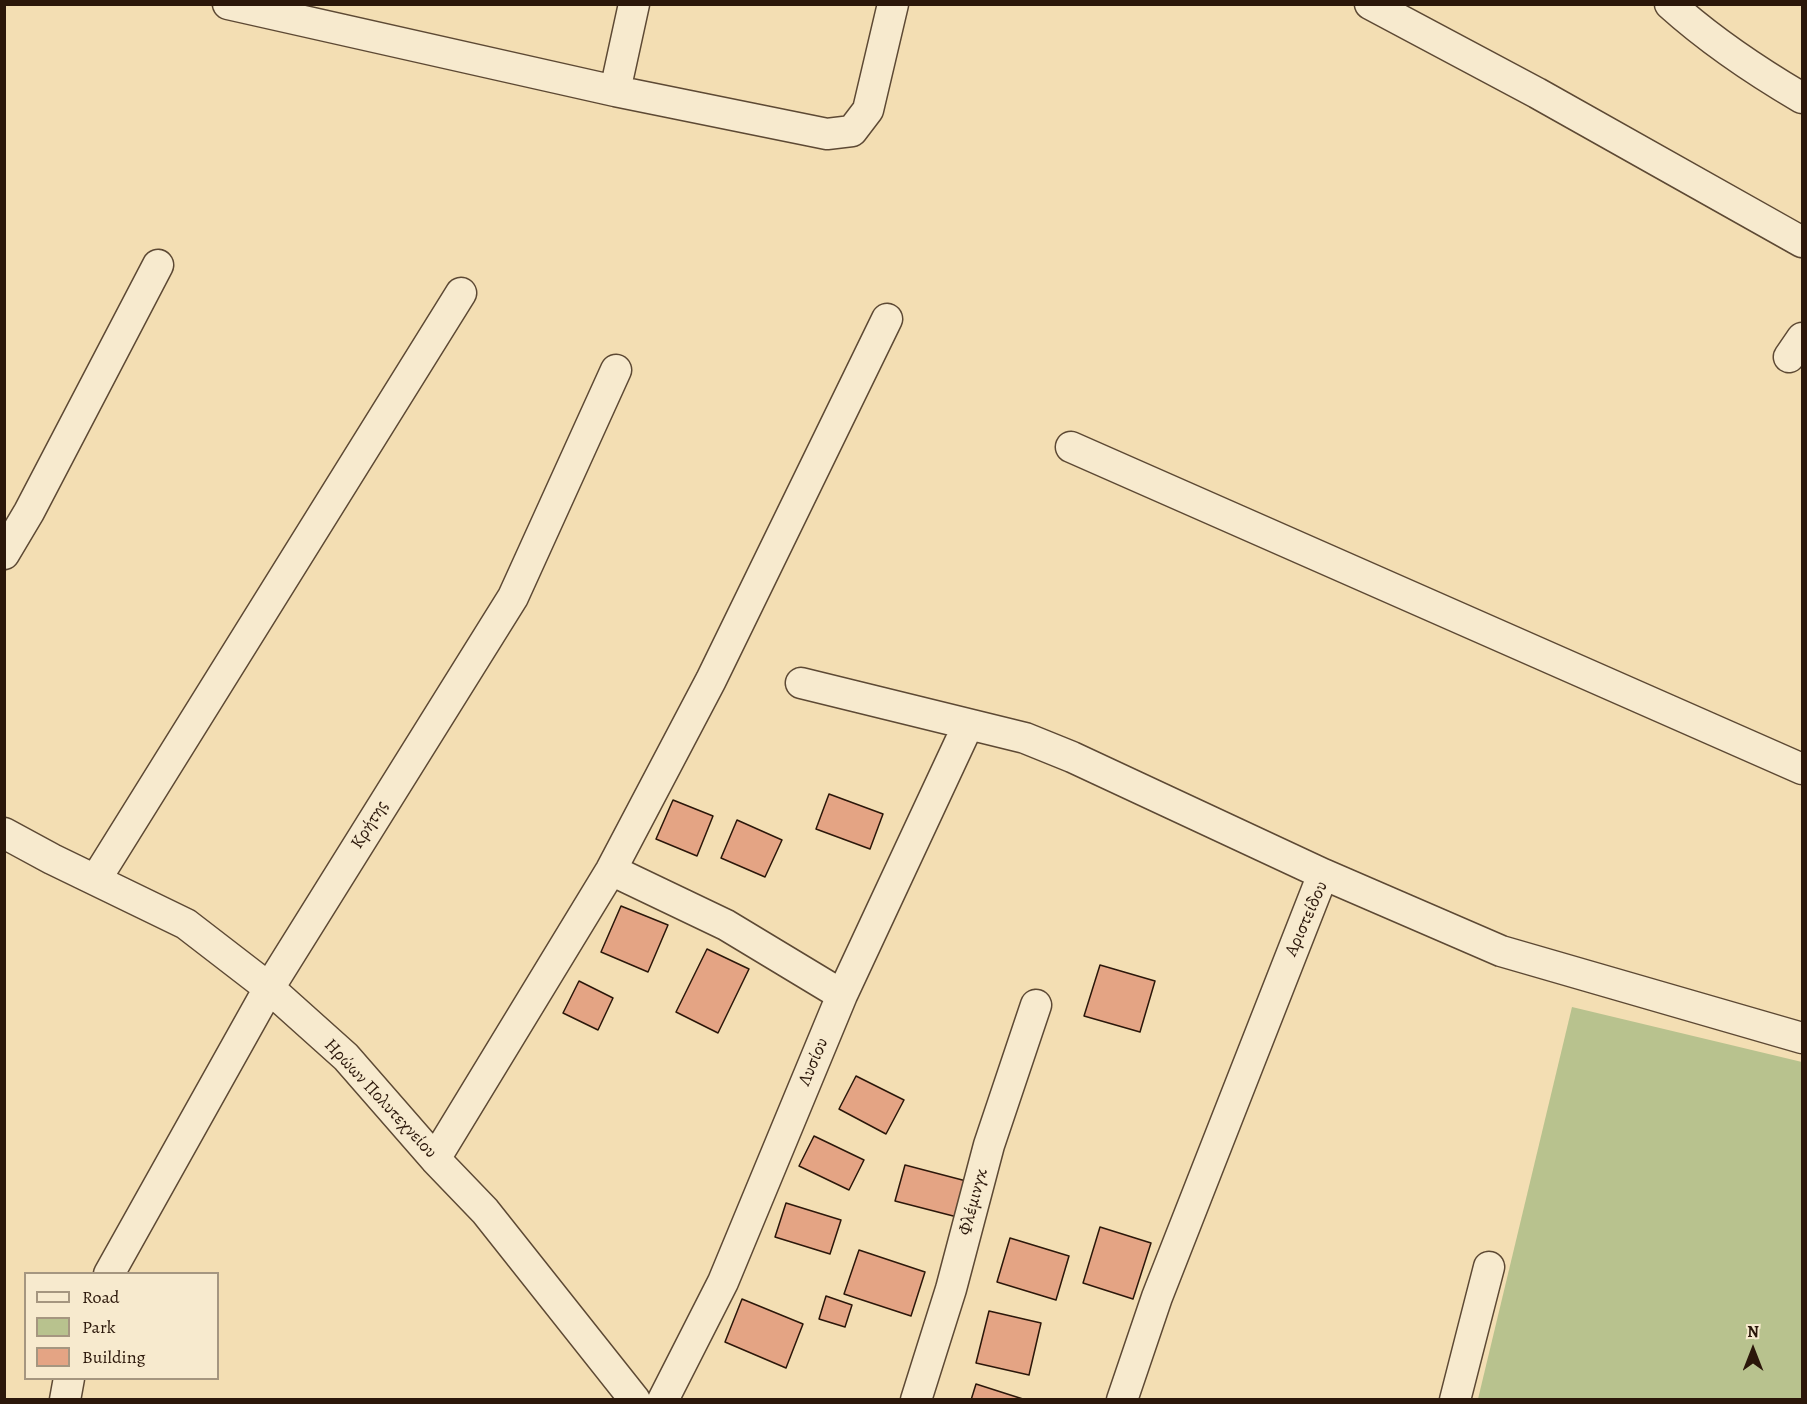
<!DOCTYPE html>
<meta charset="utf-8">
<style>
body{margin:0}
#map{position:relative;width:1807px;height:1404px;overflow:hidden;background:#f3deb3;font-family:Alegreya,serif}
canvas{display:block}
.frame{position:absolute;inset:0;border:6px solid #2b170a;pointer-events:none}
.legend{position:absolute;left:24px;top:1272px;width:195px;height:108px;box-sizing:border-box;background:#f7eace;border:2px solid #a59680;margin:0;padding:8px 10px;list-style:none;font-size:18px;color:#2b170a}
.legend li{display:flex;align-items:center;gap:12px;height:30px}
.legend b{width:30px;border:2px solid #a59680}
.north{position:absolute;left:1723px;top:1320px;width:60px;height:60px;-webkit-text-stroke:4px #f7eace;paint-order:stroke;rotate:0deg;font-size:16px;font-weight:700;line-height:24px;text-align:center;color:#2b170a}
.north::after{content:'';display:block;margin:auto;width:21px;height:27px;background:#2b170a;clip-path:polygon(50% 0,100% 100%,50% 72%,0 100%)}
</style>
<div id="map">
<canvas width="1807" height="1404"></canvas>
<div class="frame"></div>
<ul class="legend">
<li><b style="height:8px;background:#f7eace"></b>Road</li>
<li><b style="height:16px;background:#b8c28e"></b>Park</li>
<li><b style="height:16px;background:#e4a484"></b>Building</li>
</ul>
<div class="north">N</div>
</div>
<script>
const ctx = document.querySelector('canvas').getContext('2d');
ctx.lineJoin = 'round';
function fill(path, color) {
  ctx.fillStyle = color;
  ctx.fill(path, 'evenodd');
}
function stroke(path, color, width, dash) {
  ctx.strokeStyle = color;
  ctx.lineWidth = width;
  ctx.lineCap = dash ? 'butt' : 'round';
  ctx.setLineDash(dash || []);
  ctx.stroke(path);
}
function drawText(font, color, halo, rows, align = 'center') {
  ctx.font = font + ' Alegreya,serif';
  ctx.lineWidth = 4.5;
  ctx.setLineDash([]);
  ctx.textBaseline = 'middle';
  ctx.strokeStyle = halo;
  ctx.fillStyle = color;
  for (const [text, x, y, turn = 0] of rows) {
    ctx.save();
    ctx.translate(x, y);
    ctx.rotate((+turn || 0) * Math.PI / 180);
    ctx.textAlign = isNaN(turn) ? turn : align;
    if (halo) ctx.strokeText(text, 0, 0);
    ctx.fillText(text, 0, 0);
    ctx.restore();
  }
}
const green = new Path2D(`
 M1572,1007L1802,1062V1399H1478Z`);
const building = new Path2D(`
 M829,794L883,814L870,849L816,829Z
 M673,800L713,816L697,856L656,839Z
 M737,820L782,840L765,877L721,858Z
 M621,906L668,925L648,972L601,952Z
 M707,949L749,969L718,1033L676,1012Z
 M1100,965L1155,981L1140,1032L1084,1016Z
 M579,981L613,998L598,1030L563,1013Z
 M856,1076L904,1100L886,1134L839,1109Z
 M814,1136L864,1160L849,1190L799,1166Z
 M905,1165L970,1182L961,1218L895,1201Z
 M786,1203L841,1220L830,1254L775,1237Z
 M1100,1227L1151,1243L1133,1299L1083,1283Z
 M1010,1238L1069,1256L1056,1300L997,1282Z
 M859,1250L925,1272L911,1316L844,1294Z
 M826,1296L852,1305L845,1327L819,1319Z
 M742,1299L803,1324L786,1368L725,1342Z
 M989,1311L1041,1323L1029,1375L976,1363Z
 M976,1384L1026,1400H971Z`);
const minor = new Path2D(`
 M228,4L615,91
 M634,4L615,91L827,134L852,131L868,110L893,4
 M1370,4L1537,93L1802,242
 M1670,4C1710,40 1756,71 1802,98
 M1789,357L1802,338
 M1071,447L1802,769
 M4,554L29,512L158,265
 M801,683L1025,738L1072,757L1323,874
 M4,833L52,859L186,924L269,988L346,1057L435,1159L485,1211L635,1400
 M611,870L726,925L842,995
 M96,879L461,293
 M435,1159L611,870L711,680L887,319
 M109,1274L269,988L513,597L616,370
 M65,1400L69,1378
 M663,1400L723,1282L842,995L968,725
 M916,1400L951,1289L989,1145L1036,1005
 M1122,1400L1157,1297L1323,874L1501,951L1802,1038
 M1455,1400L1489,1267`);
const streetNames = [
 ["Κρήτης",370,825,-58],
 ["Αριστείδου",1307,919,-66],
 ["Λυσίου",814,1062,-67],
 ["Ηρώων Πολυτεχνείου",380,1099,47],
 ["Φλέμινγκ",974,1202,-75]
];
fill(green, '#b8c28e');
fill(building, '#e4a484');
stroke(building, '#2b170a', 1.5);
stroke(minor, '#5d4934', 33);
stroke(minor, '#f7eace', 30);
drawText('18px', '#2b170a', '#f7eace', streetNames);
</script>
